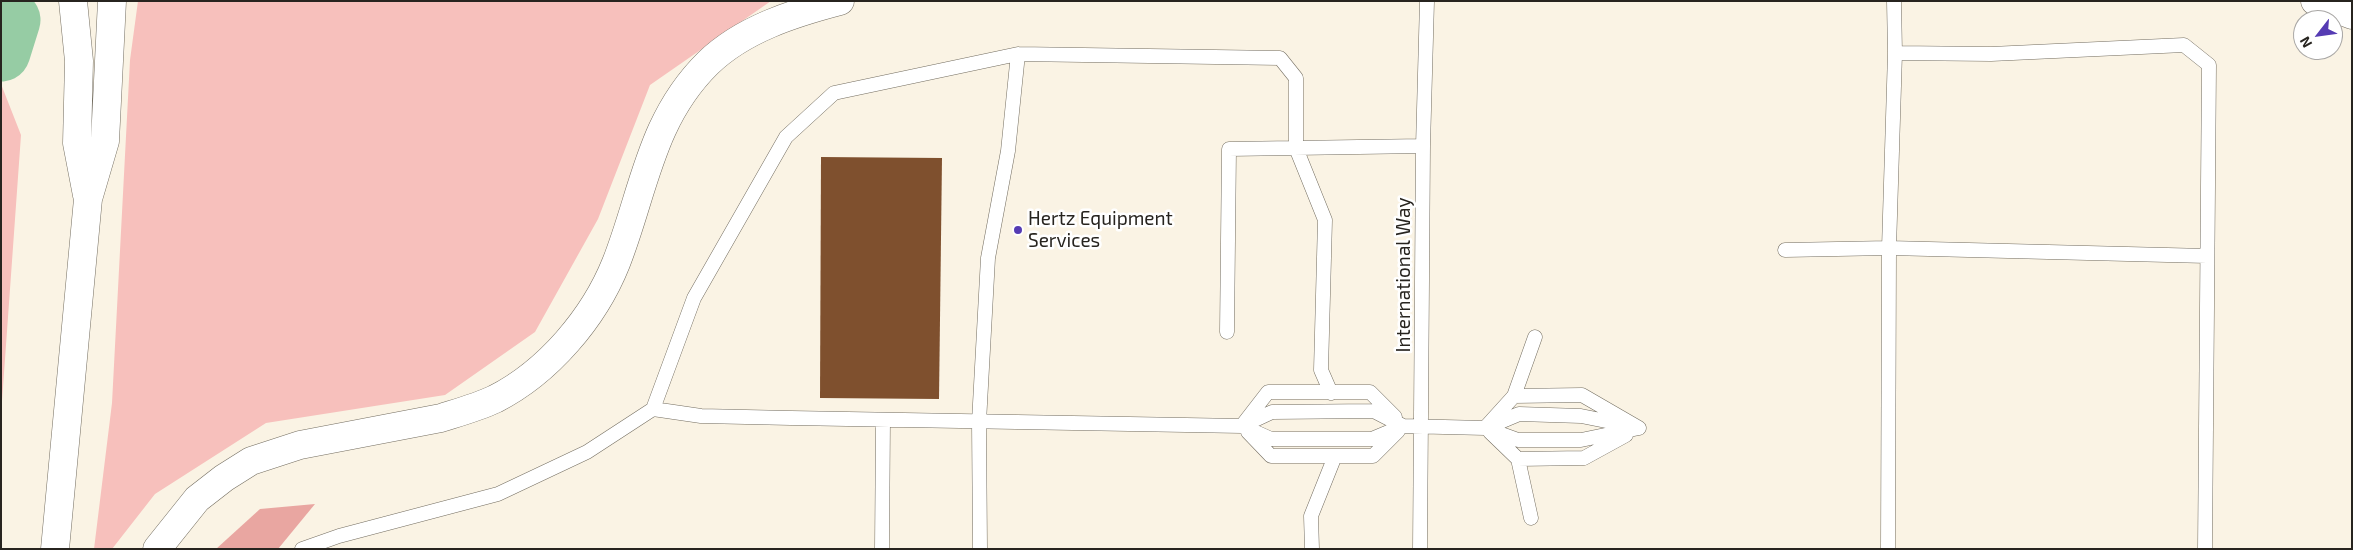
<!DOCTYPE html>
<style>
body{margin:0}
#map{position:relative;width:2353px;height:550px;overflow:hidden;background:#faf3e4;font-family:"Exo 2",sans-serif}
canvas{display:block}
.frame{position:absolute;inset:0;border:2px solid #27241f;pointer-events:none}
.north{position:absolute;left:2293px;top:10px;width:50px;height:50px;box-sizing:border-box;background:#fff;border:1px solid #a9a7a5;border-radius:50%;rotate:240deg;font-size:14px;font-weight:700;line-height:20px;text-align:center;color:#27241f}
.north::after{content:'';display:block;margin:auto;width:18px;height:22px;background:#553bb3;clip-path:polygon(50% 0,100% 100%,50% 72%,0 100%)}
</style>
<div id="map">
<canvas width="2353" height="550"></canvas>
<div class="frame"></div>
<div class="north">N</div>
</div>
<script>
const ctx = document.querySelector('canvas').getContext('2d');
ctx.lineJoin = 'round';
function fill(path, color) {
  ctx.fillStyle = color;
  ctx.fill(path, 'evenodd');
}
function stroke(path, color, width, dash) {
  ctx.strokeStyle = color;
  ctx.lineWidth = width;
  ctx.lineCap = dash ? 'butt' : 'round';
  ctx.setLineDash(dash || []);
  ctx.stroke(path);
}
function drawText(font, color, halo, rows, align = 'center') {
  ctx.font = font + ' "Exo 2",sans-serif';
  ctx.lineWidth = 5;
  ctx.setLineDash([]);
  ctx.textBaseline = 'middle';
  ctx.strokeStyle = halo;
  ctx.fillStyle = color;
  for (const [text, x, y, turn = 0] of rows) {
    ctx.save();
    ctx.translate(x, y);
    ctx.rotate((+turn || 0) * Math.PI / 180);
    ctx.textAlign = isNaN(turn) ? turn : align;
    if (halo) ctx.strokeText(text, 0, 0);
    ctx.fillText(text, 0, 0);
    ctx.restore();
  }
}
const green = new Path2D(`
 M138,1H771L650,85L598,219L535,332L445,395L266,423L155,494L112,549H94L112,403L130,60Z
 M1,84L21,135L1,415Z`);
const forest = new Path2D(`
 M315,504L278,549H216L260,509Z`);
const river = new Path2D(`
 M1,52L11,20`);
const building = new Path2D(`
 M821,157L942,158L939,399L820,398Z`);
const service = new Path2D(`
 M1894,1L1895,53
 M1785,250L1889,248L1895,53L1991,54L2184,45L2209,65L2205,549
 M1227,332L1229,149L1423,146
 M1514,396L1535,337
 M653,409L701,416L791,418L1242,426L1271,439H1372L1403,426
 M1244,423L1268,392H1370L1395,417
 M1242,426L1272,412L1374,411L1403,426L1485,428L1518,440H1581L1639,428
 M1488,427L1519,414L1581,416L1626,425
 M1485,428L1514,396L1582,395L1639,428
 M1248,432L1271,456H1373L1398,431
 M1490,432L1518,459L1584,458L1626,435
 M1518,459L1531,518
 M302,549L339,536L498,494L587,452L653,409L694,298L786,137L834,93L1018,54L1280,58L1296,78V148L1325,220L1321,370L1331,393
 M882,549L883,420
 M980,549L979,422L988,258L1008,151L1018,54
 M1312,549L1311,516L1335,456
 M1420,549L1423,146L1427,1
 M1888,549L1889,248L2207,256`);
const trunk = new Path2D(`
 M2315,1L2352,15`);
const motorway = new Path2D(`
 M73,1L79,61L77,143L87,195
 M55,549L88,199L105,141L112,1
 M157,549L197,499L224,478L251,461L300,445L441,418C460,412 478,407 495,399C548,372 594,318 616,263C644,192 650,120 708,63C743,29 794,13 840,1`);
const markers = [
 [1018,230,5,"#553bb3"]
];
const poiNames = [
 ["Hertz Equipment",1028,219],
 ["Services",1028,241]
];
const streetNames = [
 ["International Way",1404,275,-90]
];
fill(green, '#f7c0bc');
fill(forest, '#e9a6a1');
stroke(river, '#96cca4', 59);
fill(building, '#7f502e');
stroke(service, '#736d60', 15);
stroke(trunk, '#736d60', 29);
stroke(motorway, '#736d60', 29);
stroke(service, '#fff', 14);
stroke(trunk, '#fff', 28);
stroke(motorway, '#fff', 28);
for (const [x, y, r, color] of markers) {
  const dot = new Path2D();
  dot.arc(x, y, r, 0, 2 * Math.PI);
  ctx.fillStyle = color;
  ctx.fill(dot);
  stroke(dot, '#fff', 2);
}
drawText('19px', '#27241f', '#fff', poiNames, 'left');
drawText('19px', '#27241f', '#fff', streetNames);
</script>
